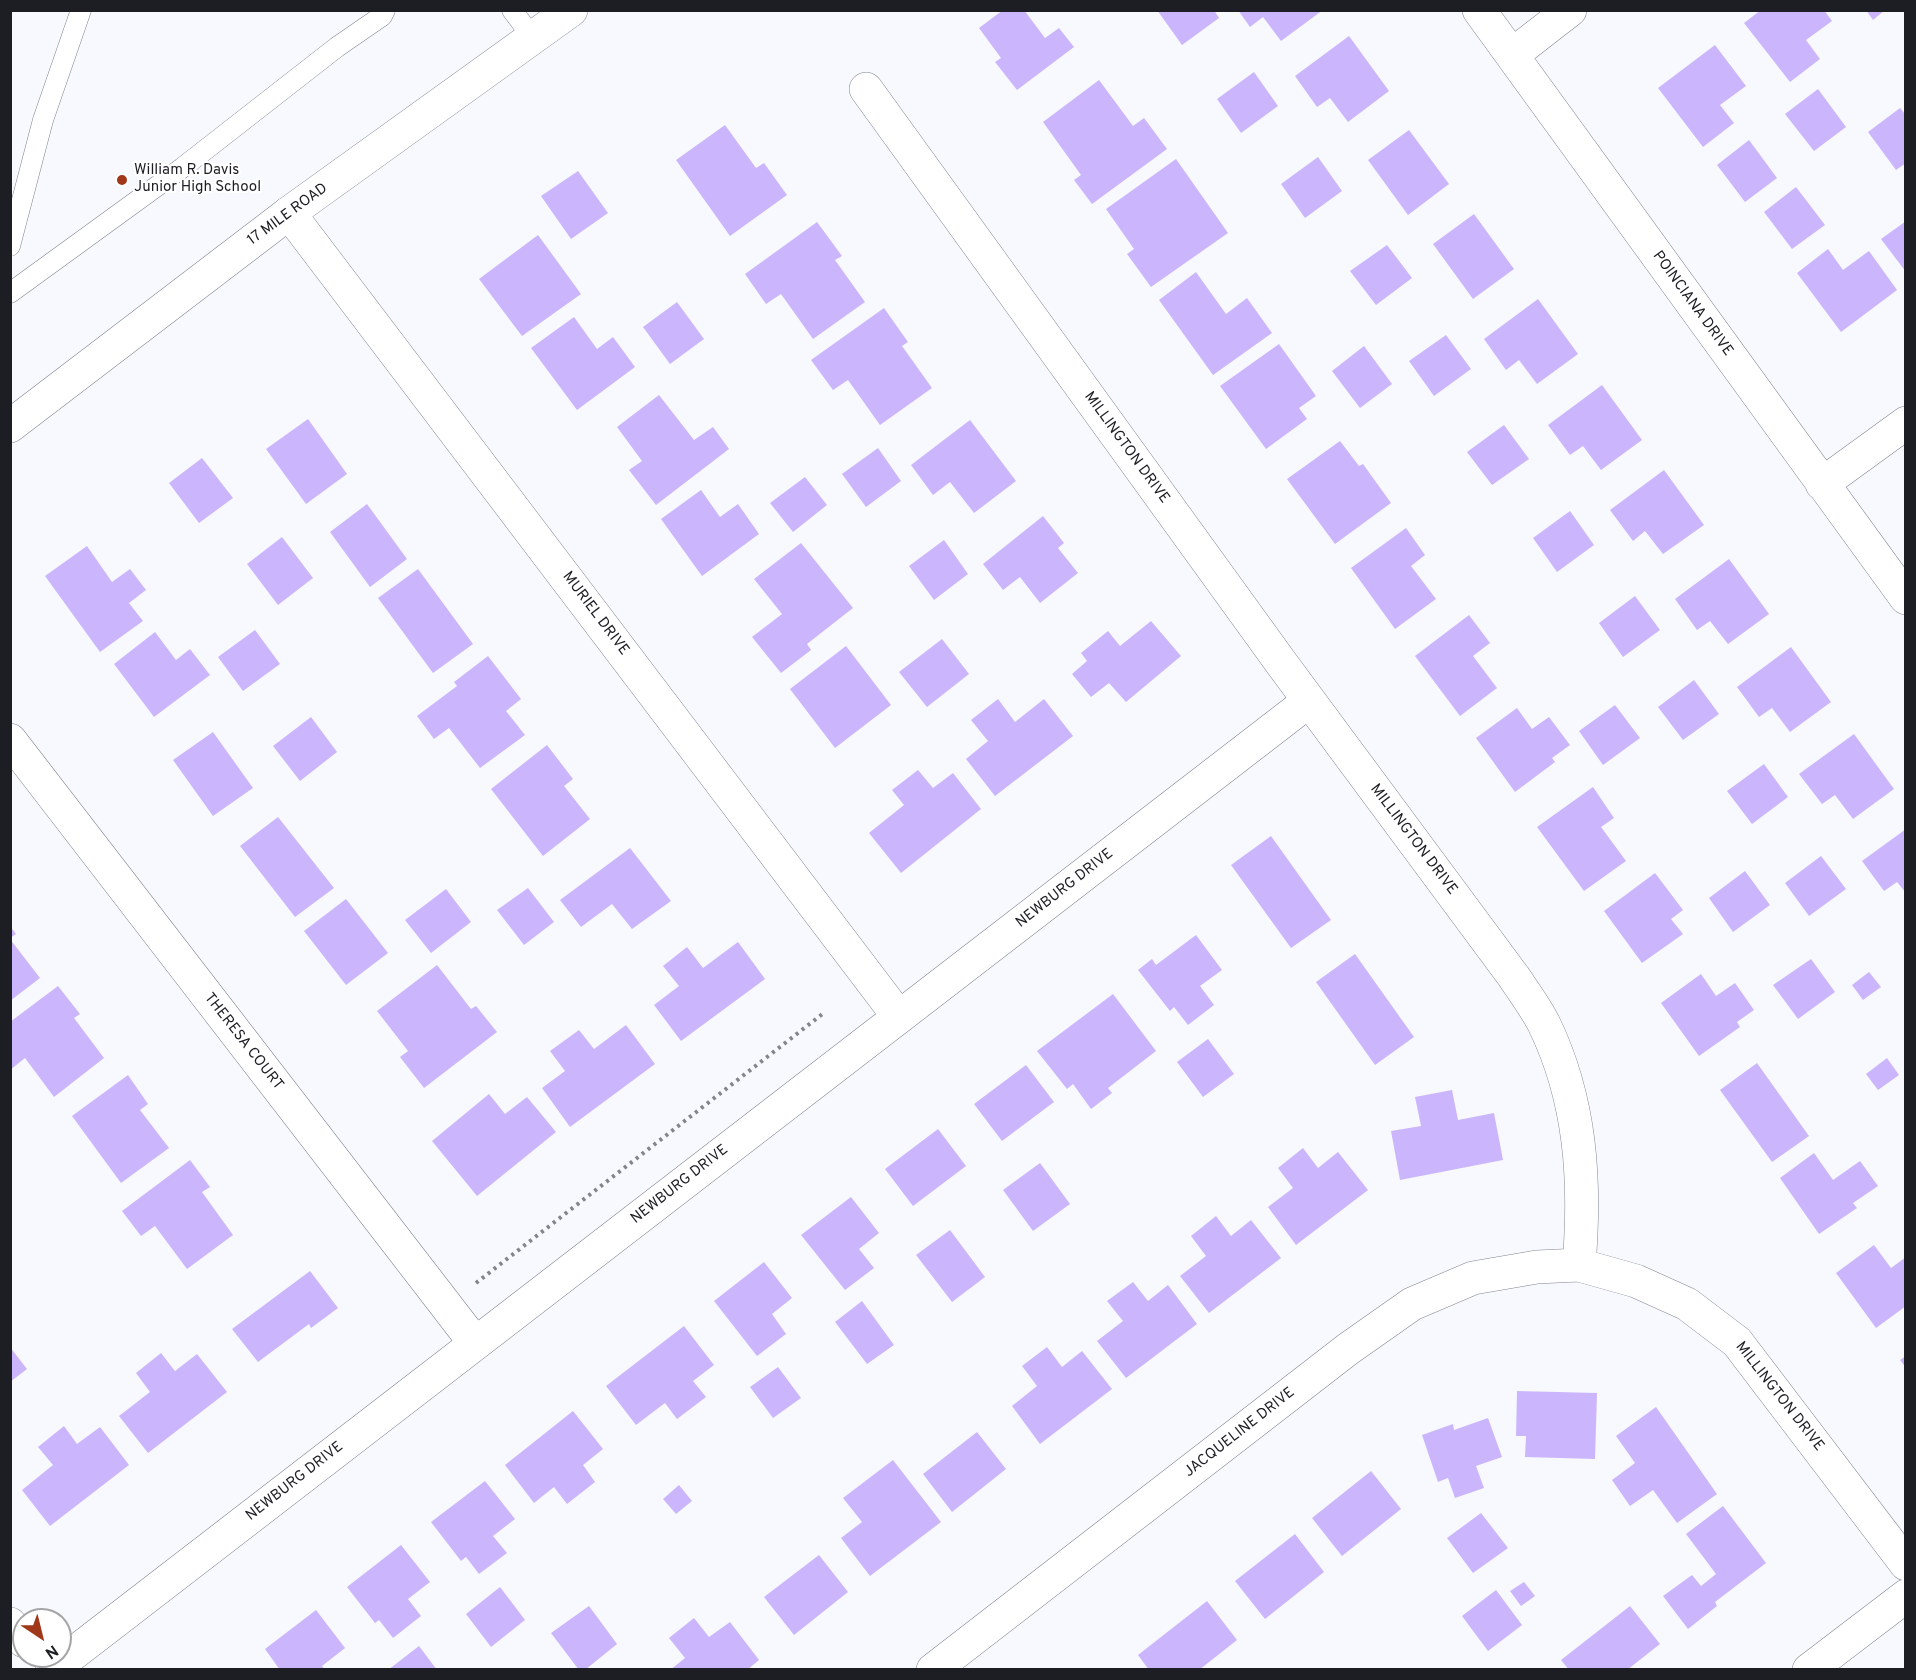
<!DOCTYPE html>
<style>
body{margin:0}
#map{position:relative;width:1916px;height:1680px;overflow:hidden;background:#f7f9fe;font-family:Overpass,sans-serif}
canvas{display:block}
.frame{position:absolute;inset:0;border:12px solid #1d1e23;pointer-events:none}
.north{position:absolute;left:12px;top:1608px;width:60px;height:60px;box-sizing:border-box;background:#fff;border:2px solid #a5a5a7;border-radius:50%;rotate:145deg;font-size:16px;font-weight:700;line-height:24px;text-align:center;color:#1d1e23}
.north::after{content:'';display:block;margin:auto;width:21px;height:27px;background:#9f3718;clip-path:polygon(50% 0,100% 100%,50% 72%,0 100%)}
</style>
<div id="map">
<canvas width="1916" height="1680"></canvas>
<div class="frame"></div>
<div class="north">N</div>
</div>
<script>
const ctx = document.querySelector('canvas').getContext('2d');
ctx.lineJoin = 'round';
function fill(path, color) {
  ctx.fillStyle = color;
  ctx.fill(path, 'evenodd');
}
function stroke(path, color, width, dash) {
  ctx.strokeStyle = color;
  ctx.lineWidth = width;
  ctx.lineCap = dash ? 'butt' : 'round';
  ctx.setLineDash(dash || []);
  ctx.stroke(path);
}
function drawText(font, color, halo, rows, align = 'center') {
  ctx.font = font + ' Overpass,sans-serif';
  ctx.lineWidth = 4.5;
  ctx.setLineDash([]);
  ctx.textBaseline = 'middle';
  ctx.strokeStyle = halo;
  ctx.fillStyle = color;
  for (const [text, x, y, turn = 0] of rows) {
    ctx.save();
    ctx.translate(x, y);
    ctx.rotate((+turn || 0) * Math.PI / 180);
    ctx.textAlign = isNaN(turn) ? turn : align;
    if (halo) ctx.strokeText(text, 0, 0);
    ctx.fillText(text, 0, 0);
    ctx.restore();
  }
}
const building = new Path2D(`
 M1003,10H1024L1045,38L1059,28L1074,47L1017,90L995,62L1001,58L979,28Z
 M1157,10H1214L1219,18L1182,45Z
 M1238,10H1323L1281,41L1263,17L1250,27Z
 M1761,10H1824L1832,21L1806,40L1820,59L1790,82L1744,23Z
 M1866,10H1885L1873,20Z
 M1349,36L1389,91L1348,122L1330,98L1317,107L1295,76Z
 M1715,45L1746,86L1720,105L1734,123L1703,147L1658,88Z
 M1254,72L1278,106L1241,133L1217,99Z
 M1099,80L1133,126L1144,118L1167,149L1092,204L1074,180L1081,175L1043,122Z
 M1818,89L1846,127L1814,151L1785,114Z
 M1900,108L1906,115V163L1896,170L1868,132Z
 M725,125L756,168L764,163L787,195L730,236L676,160Z
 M1409,130L1449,184L1408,215L1368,160Z
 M1749,140L1777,178L1745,202L1717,165Z
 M1318,157L1342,191L1305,218L1281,184Z
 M1176,159L1228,233L1151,287L1127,254L1134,249L1106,209Z
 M578,171L608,213L571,239L541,196Z
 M1796,187L1825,225L1792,249L1764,212Z
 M1474,214L1514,269L1473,299L1433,244Z
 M1906,221V272L1881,239Z
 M817,222L842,256L835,260L865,302L813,339L781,294L766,304L745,274Z
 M538,235L581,294L522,336L479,279Z
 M1387,245L1412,278L1376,305L1350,271Z
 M1828,249L1843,270L1869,251L1897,290L1841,332L1797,273Z
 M1196,272L1226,314L1247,298L1272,333L1213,375L1159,300Z
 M1538,299L1578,354L1537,384L1519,360L1506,370L1484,339Z
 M677,302L704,339L670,364L643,327Z
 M884,308L908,342L902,346L932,388L880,425L848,380L833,390L811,360Z
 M574,317L597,349L613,337L635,367L577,410L531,348Z
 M1446,335L1471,369L1434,396L1409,361Z
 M1279,344L1316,396L1299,408L1307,419L1266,449L1220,386Z
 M1364,346L1392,384L1360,408L1332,371Z
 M1602,385L1642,440L1601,470L1583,446L1570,455L1548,425Z
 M659,395L694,440L713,427L729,449L656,505L629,470L642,461L617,427Z
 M308,419L347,474L306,504L266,449Z
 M970,420L1016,481L974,513L950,482L933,495L911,465Z
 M1504,425L1529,459L1492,485L1467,452Z
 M1340,441L1359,466L1363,464L1391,503L1335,544L1287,479Z
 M878,448L901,481L866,507L842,474Z
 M202,458L233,498L199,523L169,483Z
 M1664,470L1704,525L1663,554L1645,531L1633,541L1610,510Z
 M805,477L827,505L793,532L770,503Z
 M701,490L720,517L738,504L759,534L702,576L661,519Z
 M367,504L407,559L370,587L330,532Z
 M1570,511L1594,545L1557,572L1533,538Z
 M1043,516L1064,543L1058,548L1078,573L1040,603L1020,577L1003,590L983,564Z
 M1406,528L1425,555L1411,566L1436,599L1395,629L1351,568Z
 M282,537L313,578L278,605L247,564Z
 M944,540L968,574L934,600L909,566Z
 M801,543L853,608L807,644L811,650L781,673L752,637L782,614L754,579Z
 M87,546L112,582L130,569L146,590L129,603L143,621L100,652L45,576Z
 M1729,559L1769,614L1728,644L1710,621L1697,630L1675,599Z
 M418,569L473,644L433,673L378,598Z
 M1635,596L1660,630L1623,657L1599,623Z
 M1469,615L1490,643L1473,656L1497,688L1460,716L1415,656Z
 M1151,621L1181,656L1126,702L1109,683L1091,697L1072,674L1087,661L1081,653L1108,631L1120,646Z
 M255,630L280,664L243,691L218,657Z
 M155,632L176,660L190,649L210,675L154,717L114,664Z
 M942,639L969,674L927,707L899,672Z
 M846,646L891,705L835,748L790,689Z
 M1791,647L1831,702L1790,732L1772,708L1759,717L1737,687Z
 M488,656L521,699L506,711L525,735L480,768L449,728L434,739L417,716L457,686L454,682Z
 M1694,680L1719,714L1683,740L1658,707Z
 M998,699L1015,722L1044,699L1073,736L995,796L966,759L988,741L971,720Z
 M1615,705L1640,738L1603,765L1579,731Z
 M1517,708L1532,729L1549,717L1570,745L1552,758L1555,762L1515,792L1476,738Z
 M311,717L337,752L300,781L273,746Z
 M213,732L253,788L213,816L173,760Z
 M1854,734L1894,789L1853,819L1835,795L1822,804L1799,774Z
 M547,745L573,779L564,786L590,819L543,856L491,789Z
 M1764,764L1788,797L1752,824L1727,791Z
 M918,770L933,788L953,773L981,809L901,873L869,833L904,805L892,790Z
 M1593,787L1614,818L1601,827L1626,861L1584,891L1537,827Z
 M278,817L334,888L295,917L240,846Z
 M1906,829V893L1897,882L1884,891L1862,861Z
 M1271,836L1331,920L1291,948L1231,865Z
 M630,848L671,901L632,929L612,904L581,927L560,900Z
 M1821,856L1846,889L1809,916L1785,883Z
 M1745,871L1770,905L1733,932L1709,898Z
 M1655,873L1683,910L1671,919L1683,934L1642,963L1604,911Z
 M528,888L554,922L524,945L497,910Z
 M446,889L471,922L431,953L405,920Z
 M346,899L388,953L346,985L304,931Z
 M10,926L16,934L10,938Z
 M1196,935L1222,970L1200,986L1214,1005L1188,1025L1174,1007L1170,1011L1138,970L1152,959L1156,965Z
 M10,939L40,978L10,1001Z
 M738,942L765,979L681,1041L654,1005L679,986L663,966L687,947L703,968Z
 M1355,954L1414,1037L1375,1065L1316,982Z
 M1811,959L1835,992L1798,1019L1773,985Z
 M437,965L471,1009L476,1006L497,1032L424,1088L400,1057L408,1051L377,1011Z
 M1869,972L1881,987L1863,1000L1852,985Z
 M1701,974L1716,996L1735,983L1754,1010L1737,1022L1740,1027L1699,1056L1661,1003Z
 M58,986L80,1014L74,1018L104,1058L54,1097L25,1058L10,1070V1022Z
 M1113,994L1156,1051L1108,1088L1112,1093L1091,1109L1073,1084L1067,1089L1037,1051Z
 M626,1025L655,1064L570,1127L542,1088L565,1071L550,1051L579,1030L594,1049Z
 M1208,1039L1234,1074L1203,1097L1177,1062Z
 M1887,1058L1899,1075L1878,1090L1866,1074Z
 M1757,1063L1809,1136L1772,1162L1720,1090Z
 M1026,1065L1054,1102L1002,1141L974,1104Z
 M128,1075L148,1104L140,1110L169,1148L121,1183L72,1116Z
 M1452,1090L1458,1120L1494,1113L1503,1160L1400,1180L1391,1131L1421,1126L1415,1097Z
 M489,1094L505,1114L527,1097L556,1132L477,1196L432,1141Z
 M938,1129L966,1166L913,1206L885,1169Z
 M1303,1148L1318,1168L1338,1152L1368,1190L1296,1245L1268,1207L1293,1188L1278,1168Z
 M1814,1153L1833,1180L1860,1161L1878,1186L1853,1203L1857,1208L1819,1234L1780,1178Z
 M190,1160L210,1187L202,1192L233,1235L187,1269L155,1226L141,1236L122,1211Z
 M1040,1163L1070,1204L1033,1231L1003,1190Z
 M851,1197L879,1233L859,1249L874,1268L845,1290L801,1235Z
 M1216,1216L1231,1236L1251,1220L1281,1258L1209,1313L1180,1276L1206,1256L1191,1236Z
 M950,1230L985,1277L952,1302L916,1255Z
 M1874,1245L1891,1268L1906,1257V1306L1876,1328L1836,1273Z
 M764,1262L792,1298L772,1314L786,1334L757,1356L714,1301Z
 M310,1271L338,1308L311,1328L309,1324L258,1362L232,1329Z
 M1133,1282L1148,1301L1168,1285L1197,1324L1126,1378L1097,1341L1123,1321L1107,1301Z
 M862,1301L894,1345L867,1364L835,1322Z
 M684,1326L714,1365L693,1381L706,1397L677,1419L665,1403L636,1425L606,1386Z
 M10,1347L27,1369L10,1382Z
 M1047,1347L1062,1367L1082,1351L1112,1389L1040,1444L1012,1406L1037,1386L1022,1366Z
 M161,1353L175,1371L197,1354L227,1392L148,1453L119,1416L150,1392L136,1373Z
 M1906,1356V1368L1900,1360Z
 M778,1367L801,1398L773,1418L750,1387Z
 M1517,1391L1597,1393L1595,1459L1525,1457L1526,1436H1516Z
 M1656,1407L1717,1494L1677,1523L1653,1490L1630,1506L1612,1480L1635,1463L1616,1436Z
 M573,1411L603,1449L583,1465L595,1482L567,1504L554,1487L534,1503L505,1465Z
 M1488,1418L1502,1457L1476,1466L1484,1488L1455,1498L1448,1478L1438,1482L1422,1435L1453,1424L1454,1430Z
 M64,1426L77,1444L100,1427L129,1465L50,1526L22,1490L53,1465L38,1447Z
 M977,1432L1006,1469L952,1512L923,1474Z
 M893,1460L941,1522L870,1576L841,1538L862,1522L843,1498Z
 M1371,1471L1401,1509L1342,1556L1312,1518Z
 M485,1481L515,1519L493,1536L507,1553L479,1574L466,1557L461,1561L431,1522Z
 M679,1485L692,1501L676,1514L663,1499Z
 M1723,1506L1766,1563L1715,1602L1717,1606L1688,1629L1663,1596L1692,1575L1701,1586L1716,1574L1686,1534Z
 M1481,1513L1508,1548L1473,1573L1447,1538Z
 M1295,1534L1324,1572L1265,1619L1235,1581Z
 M401,1545L430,1582L408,1599L421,1616L393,1638L379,1620L375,1623L347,1587Z
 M819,1555L848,1592L794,1635L764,1597Z
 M1524,1582L1535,1596L1521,1606L1510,1591Z
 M500,1587L525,1620L491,1647L466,1614Z
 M1496,1590L1522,1625L1488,1651L1462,1616Z
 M1207,1601L1237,1640L1199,1670H1149L1138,1655Z
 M589,1606L617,1644L585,1670H579L551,1633Z
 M1630,1606L1660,1644L1627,1670H1569L1561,1660Z
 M316,1610L345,1648L322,1666L325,1670H280L265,1649Z
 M694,1618L709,1637L730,1622L759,1660L747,1670H670L685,1658L669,1638Z
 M419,1646L437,1670H388Z`);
const path = new Path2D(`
 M476,1283L825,1012`);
const service = new Path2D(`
 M512,10L533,38
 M10,246L43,120L81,10
 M10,293L182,168L337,47L382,16L385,10`);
const minor = new Path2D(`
 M1479,10L1906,598
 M1512,55L1570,10
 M866,89L1282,664L1514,977C1524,992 1536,1008 1544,1024C1581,1100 1586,1181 1579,1265
 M289,213L899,1017
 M1822,484L1906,423
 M10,740L475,1343
 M10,1624L24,1641
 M52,1670L1309,701
 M933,1670L1348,1349L1412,1304L1473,1278L1537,1267L1579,1265L1636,1281L1687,1304L1737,1342L1906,1564
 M1809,1670L1906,1596`);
const tertiary = new Path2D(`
 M10,426L289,213L571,10`);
const markers = [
 [122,180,6,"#9f3718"]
];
const poiNames = [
 ["William R. Davis",134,171],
 ["Junior High School",134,188]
];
const streetNames = [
 ["17 MILE ROAD",288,215,-36],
 ["POINCIANA DRIVE",1692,304,54],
 ["MILLINGTON DRIVE",1126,448,54],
 ["MURIEL DRIVE",595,614,53],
 ["MILLINGTON DRIVE",1413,840,53],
 ["NEWBURG DRIVE",1065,889,-38],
 ["THERESA COURT",243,1042,52],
 ["NEWBURG DRIVE",680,1185,-38],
 ["MILLINGTON DRIVE",1779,1397,52],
 ["JACQUELINE DRIVE",1240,1433,-38],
 ["NEWBURG DRIVE",295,1482,-38]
];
fill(building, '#cbb6fd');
stroke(service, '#828692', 21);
stroke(minor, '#828692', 34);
stroke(tertiary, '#828692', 34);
stroke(path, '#84858a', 4, [3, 4.5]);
stroke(service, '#fff', 20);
stroke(minor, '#fff', 33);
stroke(tertiary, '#fff', 33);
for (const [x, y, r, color] of markers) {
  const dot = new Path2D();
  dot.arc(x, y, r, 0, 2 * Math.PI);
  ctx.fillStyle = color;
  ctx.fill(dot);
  stroke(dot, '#fff', 2);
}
drawText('15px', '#1d1e23', '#fff', poiNames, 'left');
drawText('15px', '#1d1e23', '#fff', streetNames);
</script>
